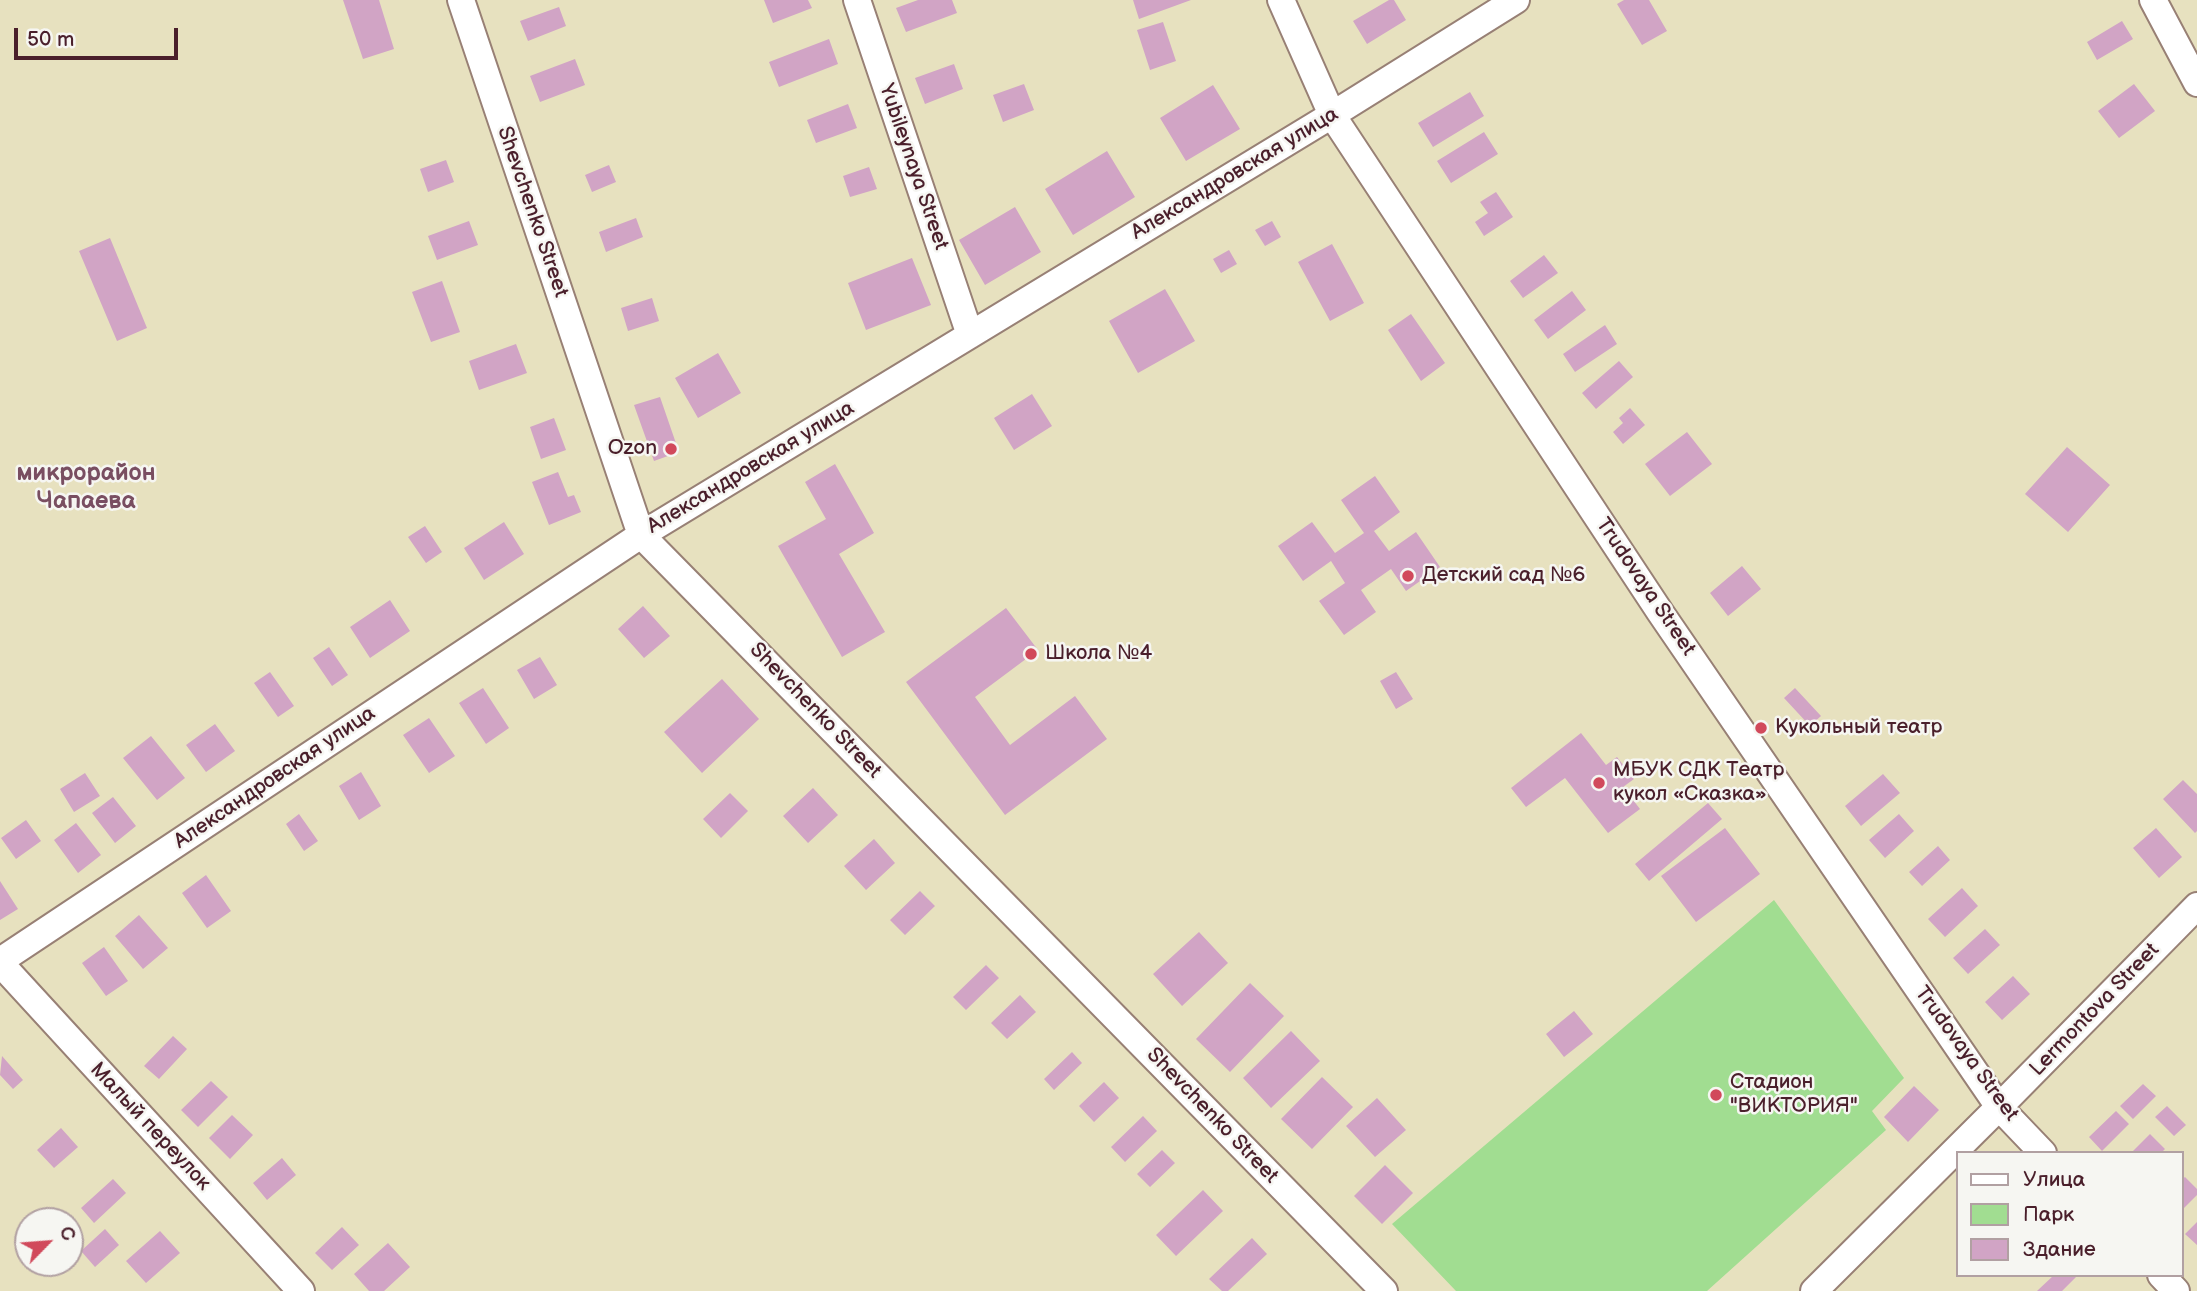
<!DOCTYPE html>
<meta charset="utf-8">
<style>
body{margin:0}
#map{position:relative;width:2197px;height:1291px;overflow:hidden;background:#e7e1bf;font-family:"Balsamiq Sans",sans-serif}
canvas{display:block}
.legend{position:absolute;left:1956px;top:1151px;width:228px;height:126px;box-sizing:border-box;background:#f6f6f2;border:2px solid #b1a0a2;margin:0;padding:9px 12px;list-style:none;font-size:21px;color:#4a1f2b}
.legend li{display:flex;align-items:center;gap:14px;height:35px}
.legend b{width:35px;border:2px solid #b1a0a2}
.north{position:absolute;left:14px;top:1207px;width:70px;height:70px;box-sizing:border-box;background:#f6f6f2;border:2px solid #b1a0a2;border-radius:50%;rotate:65deg;font-size:19px;font-weight:700;line-height:28px;text-align:center;color:#4a1f2b}
.north::after{content:'';display:block;margin:auto;width:24px;height:32px;background:#d1495b;clip-path:polygon(50% 0,100% 100%,50% 72%,0 100%)}
.scale{position:absolute;left:14px;top:28px;width:164px;height:32px;box-sizing:border-box;border:4px solid #4a1f2b;border-top:0;padding-left:9px;font-size:21px;line-height:24px;white-space:nowrap;color:#4a1f2b;-webkit-text-stroke:5px #f6f6f2;paint-order:stroke}
</style>
<div id="map">
<canvas width="2197" height="1291"></canvas>
<ul class="legend">
<li><b style="height:9px;background:#fff"></b>Улица</li>
<li><b style="height:19px;background:#a1dd91"></b>Парк</li>
<li><b style="height:19px;background:#d1a4c5"></b>Здание</li>
</ul>
<div class="north">С</div>
<div class="scale">50 m</div>
</div>
<script>
const ctx = document.querySelector('canvas').getContext('2d');
ctx.lineJoin = 'round';
function fill(path, color) {
  ctx.fillStyle = color;
  ctx.fill(path, 'evenodd');
}
function stroke(path, color, width, dash) {
  ctx.strokeStyle = color;
  ctx.lineWidth = width;
  ctx.lineCap = dash ? 'butt' : 'round';
  ctx.setLineDash(dash || []);
  ctx.stroke(path);
}
function drawText(font, color, halo, rows, align = 'center') {
  ctx.font = font + ' "Balsamiq Sans",sans-serif';
  ctx.lineWidth = 5;
  ctx.setLineDash([]);
  ctx.textBaseline = 'middle';
  ctx.strokeStyle = halo;
  ctx.fillStyle = color;
  for (const [text, x, y, turn = 0] of rows) {
    ctx.save();
    ctx.translate(x, y);
    ctx.rotate((+turn || 0) * Math.PI / 180);
    ctx.textAlign = isNaN(turn) ? turn : align;
    if (halo) ctx.strokeText(text, 0, 0);
    ctx.fillText(text, 0, 0);
    ctx.restore();
  }
}
const green = new Path2D(`
 M1774,900L1904,1078L1872,1111L1886,1130L1707,1291H1456L1392,1224Z`);
const building = new Path2D(`
 M343,0H379L394,49L363,59Z
 M764,0H808L812,8L773,23Z
 M918,0H952L957,13L906,32L896,8Z
 M1133,0H1191L1139,19Z
 M1389,0H1394L1406,20L1367,44L1353,21Z
 M1624,0H1649L1667,31L1642,45L1617,4Z
 M559,7L566,26L528,41L520,21Z
 M2122,21L2133,39L2097,60L2087,42Z
 M1163,22L1176,61L1150,70L1137,30Z
 M829,39L838,64L779,87L769,62Z
 M575,59L585,85L540,102L530,76Z
 M954,64L963,89L925,104L915,78Z
 M1024,84L1034,110L1003,122L993,95Z
 M2134,84L2155,111L2119,138L2098,111Z
 M1213,85L1240,129L1186,161L1160,118Z
 M1470,92L1484,116L1433,147L1418,123Z
 M848,104L857,128L816,143L807,120Z
 M1484,132L1498,154L1451,183L1437,161Z
 M1107,151L1135,197L1073,235L1045,189Z
 M446,160L454,182L428,192L420,169Z
 M609,165L616,182L592,192L585,175Z
 M869,167L877,189L850,197L843,176Z
 M1496,192L1513,217L1484,236L1475,222L1488,213L1480,202Z
 M1015,207L1041,252L985,285L959,240Z
 M636,218L643,237L606,252L599,232Z
 M469,221L478,245L437,260L428,236Z
 M1272,221L1281,237L1265,246L1255,230Z
 M110,238L147,328L117,341L79,251Z
 M1332,244L1364,303L1330,321L1298,262Z
 M1229,250L1237,264L1221,273L1213,259Z
 M1544,255L1558,273L1523,298L1510,281Z
 M912,258L931,305L866,330L848,283Z
 M442,281L460,332L431,342L412,292Z
 M1165,289L1195,341L1138,373L1109,321Z
 M1572,291L1586,310L1548,339L1534,320Z
 M652,298L659,321L628,331L621,308Z
 M1411,314L1445,363L1421,381L1388,330Z
 M1605,325L1617,344L1575,372L1563,354Z
 M516,344L527,373L479,390L469,361Z
 M718,353L741,393L698,418L675,378Z
 M1619,361L1633,377L1596,409L1582,393Z
 M1032,394L1052,426L1014,450L994,418Z
 M660,397L679,452L654,461L634,405Z
 M1630,408L1645,425L1623,444L1613,432L1623,423L1619,418Z
 M554,418L566,450L541,459L530,427Z
 M1687,432L1712,464L1670,496L1645,464Z
 M2067,447L2110,485L2068,532L2025,494Z
 M835,464L874,533L839,554L885,632L842,657L778,546L826,519L805,482Z
 M558,472L568,497L574,495L581,512L549,525L532,482Z
 M1375,476L1400,512L1374,531L1389,551L1416,532L1440,567L1406,591L1391,569L1361,590L1376,612L1344,635L1319,601L1345,583L1331,561L1303,581L1278,546L1312,522L1335,553L1364,533L1341,500Z
 M504,522L524,554L484,580L464,548Z
 M425,526L442,552L426,563L408,537Z
 M1742,566L1761,589L1728,616L1710,593Z
 M390,600L410,631L370,658L350,627Z
 M643,606L670,636L644,658L618,629Z
 M1006,608L1038,650L975,697L1010,745L1075,696L1107,739L1005,815L906,682Z
 M329,647L348,675L332,686L313,658Z
 M540,657L557,685L534,699L517,670Z
 M270,672L294,706L278,717L254,683Z
 M1396,672L1413,699L1396,709L1380,681Z
 M722,679L759,719L702,773L664,732Z
 M483,688L509,728L486,744L459,703Z
 M1795,688L1821,716L1810,726L1784,698Z
 M429,718L455,756L429,773L403,735Z
 M215,724L235,751L206,772L186,745Z
 M1581,733L1606,765L1617,757L1634,779L1623,787L1640,809L1608,833L1565,778L1526,807L1511,788Z
 M151,736L185,778L157,800L123,758Z
 M361,772L381,806L359,820L339,786Z
 M85,773L100,796L74,812L60,789Z
 M1883,774L1900,793L1861,826L1845,806Z
 M2183,780L2197,794V831L2195,833L2163,799Z
 M813,788L838,815L808,843L783,816Z
 M730,793L748,811L721,838L703,819Z
 M113,797L136,826L115,843L92,813Z
 M1708,803L1722,819L1649,881L1635,864Z
 M299,814L318,841L304,851L286,824Z
 M1899,814L1914,831L1885,858L1869,840Z
 M26,820L41,841L16,859L1,838Z
 M76,823L101,855L78,873L54,840Z
 M1725,828L1760,874L1696,922L1661,876Z
 M2156,828L2182,857L2159,878L2133,848Z
 M874,839L895,863L866,890L844,866Z
 M1938,846L1950,860L1922,886L1909,872Z
 M206,875L231,911L207,928L182,893Z
 M0,881L18,909L0,920Z
 M1962,888L1978,906L1945,937L1928,919Z
 M920,891L935,906L905,935L890,920Z
 M139,915L168,948L143,969L115,936Z
 M1985,929L2000,945L1968,974L1953,958Z
 M1199,932L1228,963L1182,1006L1153,974Z
 M104,947L128,981L106,996L82,963Z
 M986,965L999,978L966,1010L953,997Z
 M2013,976L2030,994L2002,1020L1985,1002Z
 M1250,983L1284,1016L1230,1072L1196,1039Z
 M1020,995L1036,1012L1007,1039L991,1023Z
 M1574,1011L1593,1034L1564,1057L1546,1034Z
 M1291,1031L1320,1061L1271,1108L1243,1078Z
 M173,1036L187,1049L159,1079L144,1066Z
 M1072,1052L1082,1063L1054,1090L1044,1079Z
 M2,1056L23,1080L13,1089L0,1075Z
 M1322,1077L1353,1107L1312,1149L1281,1119Z
 M211,1081L228,1097L198,1127L181,1110Z
 M1104,1082L1119,1098L1094,1122L1079,1106Z
 M2143,1084L2156,1096L2133,1119L2120,1106Z
 M1914,1086L1939,1110L1908,1142L1884,1117Z
 M1377,1098L1406,1130L1375,1157L1346,1126Z
 M2167,1106L2186,1125L2174,1136L2155,1117Z
 M2116,1111L2129,1124L2102,1151L2089,1137Z
 M232,1115L253,1135L230,1159L209,1138Z
 M1143,1116L1157,1131L1125,1162L1111,1147Z
 M61,1128L78,1147L54,1168L37,1150Z
 M2150,1134L2165,1149L2161,1153H2131Z
 M1162,1150L1175,1163L1150,1187L1137,1174Z
 M282,1158L296,1175L267,1200L253,1183Z
 M1385,1165L1413,1193L1382,1224L1354,1196Z
 M2185,1177L2197,1189V1195L2181,1211V1180Z
 M113,1179L126,1193L94,1223L81,1208Z
 M1203,1190L1223,1211L1176,1256L1156,1235Z
 M2197,1222V1245L2185,1234Z
 M342,1227L359,1245L332,1270L315,1253Z
 M105,1229L119,1245L95,1267L81,1251Z
 M160,1231L180,1253L146,1283L126,1261Z
 M1252,1238L1267,1254L1228,1291H1222L1209,1279Z
 M388,1243L410,1267L384,1291H369L354,1274Z
 M2054,1275H2074L2076,1277L2062,1291H2037Z`);
const street = new Path2D(`
 M461,0L641,535L1384,1291
 M857,0L970,335
 M1281,0L1332,115L1660,612L1999,1107L2043,1153
 M2153,0L2197,83
 M0,961L641,535L1332,115L1516,0
 M0,963L301,1291
 M2161,1275L2176,1291
 M1814,1291L1999,1107L2197,906`);
const markers = [
 [671,449,7,"#d1495b"],
 [1408,576,7,"#d1495b"],
 [1031,654,7,"#d1495b"],
 [1761,728,7,"#d1495b"],
 [1599,783,7,"#d1495b"],
 [1716,1095,7,"#d1495b"]
];
const streetNames = [
 ["Yubileynaya Street",913,167,71],
 ["Александровская улица",1235,174,-31],
 ["Shevchenko Street",532,212,71],
 ["Александровская улица",751,468,-31],
 ["Trudovaya Street",1645,587,56],
 ["Shevchenko Street",815,711,46],
 ["Александровская улица",275,778,-34],
 ["Lermontova Street",2095,1010,-46],
 ["Trudovaya Street",1966,1054,54],
 ["Shevchenko Street",1212,1116,46],
 ["Малый переулок",150,1127,47]
];
const poiNames = [
 ["Ozon",657,449,"right"],
 ["Детский сад №6",1422,576],
 ["Школа №4",1045,654],
 ["Кукольный театр",1775,728],
 ["МБУК СДК Театр",1613,771],
 ["кукол «Сказка»",1613,795],
 ["Стадион",1730,1083],
 ["\"ВИКТОРИЯ\"",1730,1107]
];
const quarterNames = [
 ["микрорайон",86,474],
 ["Чапаева",86,502]
];
fill(green, '#a1dd91');
fill(building, '#d1a4c5');
stroke(street, '#988075', 30);
stroke(street, '#fff', 26);
for (const [x, y, r, color] of markers) {
  const dot = new Path2D();
  dot.arc(x, y, r, 0, 2 * Math.PI);
  ctx.fillStyle = color;
  ctx.fill(dot);
  stroke(dot, '#f6f6f2', 2.5);
}
drawText('21px', '#4a1f2b', '#f6f6f2', streetNames);
drawText('21px', '#4a1f2b', '#f6f6f2', poiNames, 'left');
drawText('bold 24px', '#794e61', '#f6f6f2', quarterNames);
</script>
